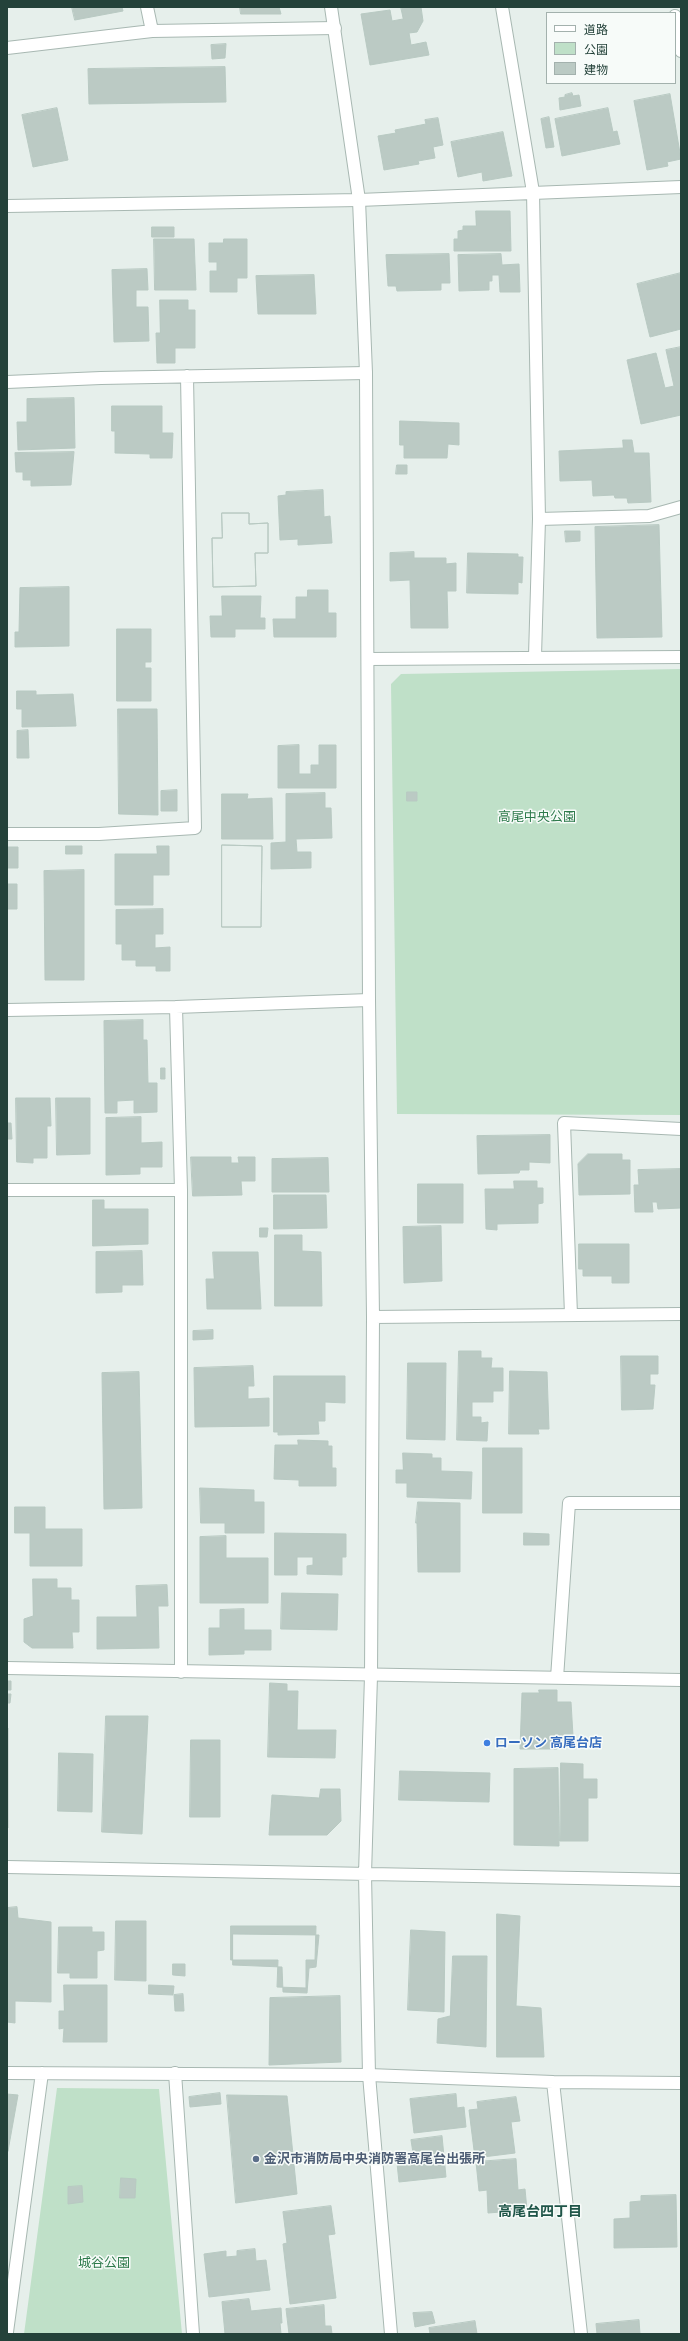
<!DOCTYPE html>
<meta charset="utf-8">
<style>
body{margin:0}
#map{position:relative;width:688px;height:2341px;overflow:hidden;background:#e6efeb;font-family:"IBM Plex Sans","Noto Sans JP",sans-serif}
canvas{display:block}
.frame{position:absolute;inset:0;border:8px solid #24423a;pointer-events:none}
.legend{position:absolute;left:546px;top:12px;width:130px;height:72px;box-sizing:border-box;background:#f7fbf9;border:1px solid #a3b1ad;margin:0;padding:5px 7px;list-style:none;font-size:12px;color:#24423a}
.legend li{display:flex;align-items:center;gap:8px;height:20px}
.legend b{width:20px;border:1px solid #a3b1ad}
</style>
<div id="map">
<canvas width="688" height="2341"></canvas>
<div class="frame"></div>
<ul class="legend">
<li><b style="height:5px;background:#fff"></b>道路</li>
<li><b style="height:11px;background:#bfe0c8"></b>公園</li>
<li><b style="height:11px;background:#bbcac4"></b>建物</li>
</ul>
</div>
<script>
const ctx = document.querySelector('canvas').getContext('2d');
ctx.lineJoin = 'round';
function fill(path, color) {
  ctx.fillStyle = color;
  ctx.fill(path, 'evenodd');
}
function stroke(path, color, width, dash) {
  ctx.strokeStyle = color;
  ctx.lineWidth = width;
  ctx.lineCap = dash ? 'butt' : 'round';
  ctx.setLineDash(dash || []);
  ctx.stroke(path);
}
function drawText(font, color, halo, rows, align = 'center') {
  ctx.font = font + ' "IBM Plex Sans","Noto Sans JP",sans-serif';
  ctx.lineWidth = 3;
  ctx.setLineDash([]);
  ctx.textBaseline = 'middle';
  ctx.strokeStyle = halo;
  ctx.fillStyle = color;
  for (const [text, x, y, turn = 0] of rows) {
    ctx.save();
    ctx.translate(x, y);
    ctx.rotate((+turn || 0) * Math.PI / 180);
    ctx.textAlign = isNaN(turn) ? turn : align;
    if (halo) ctx.strokeText(text, 0, 0);
    ctx.fillText(text, 0, 0);
    ctx.restore();
  }
}
const green = new Path2D(`
 M681,669V1115L397,1114L391,684L401,674Z
 M57,2088L159,2089L182,2334H24Z`);
const building = new Path2D(`
 M72,7H122L123,11L75,20Z
 M240,7H279L281,14H241Z
 M401,7H421L423,21L417,32L409,33L411,45L426,42L429,55L370,65L361,14L390,10L392,21L403,19Z
 M226,44L225,58L212,59L211,45Z
 M225,67L226,102L89,104L88,69Z
 M572,93L573,96L579,95L581,106L560,110L559,98L565,97V95Z
 M670,94L681,159L667,162L668,166L647,170L634,101Z
 M57,108L68,160L33,167L22,115Z
 M608,108L613,132L617,131L620,144L562,156L555,119Z
 M549,117L554,147L546,148L541,119Z
 M438,118L443,145L433,147L435,158L418,161L419,164L384,170L378,136L396,133L395,130L426,124L425,120Z
 M503,132L512,176L483,181L482,172L458,177L451,142Z
 M476,211H510L511,251H454V239H458V231L463,230V226H476Z
 M152,227H174V237H152Z
 M154,239H194L196,290H155Z
 M224,239H247V278H237V292H210V271H217V262H209V243H223Z
 M449,254L450,283H441V290L397,291L396,286H388L386,255Z
 M501,254L502,265L519,264L520,292H500L499,275H492V281H489V290L459,291L458,255Z
 M147,269L148,290H136V307H148L149,341L114,342L112,270Z
 M681,273V329L650,337L637,284Z
 M314,275L316,314H258L256,276Z
 M160,300H188V310H195V348H175V363H157L156,333H160Z
 M681,347V415L641,424L627,360L656,353L665,388L674,386L666,350Z
 M74,398L75,448L18,450L17,422H27V399Z
 M112,406H162V433H173L172,458H150V454L115,453V431H112Z
 M400,421L459,423V445L448,444L447,458H404V445H400Z
 M623,440H632L634,453H649L651,502L628,503L627,498H615L614,495L593,496L592,480L560,481L559,451L623,448Z
 M74,452L71,485L31,486V480H23V472H16L15,453Z
 M397,465H407V474H396Z
 M323,490L324,517L330,516L332,543L298,545V539L280,540L278,496L286,495V492Z
 M222,513H249V524L268,523V553H255L256,586L213,587L212,538H222Z
 M222,513H249V524L268,523V553H255L256,586L213,587L212,538H222Z
 M659,525L662,637L597,638L595,527Z
 M565,531H580V541L566,542Z
 M414,552V558H446V564L456,563V591H447L448,628H411L410,580L390,581V553Z
 M468,553L518,554V557H523L522,583L518,582V594L467,593Z
 M69,587V646L15,647V632H19L20,588Z
 M308,590H328V613H336V637H274L273,619H296V597H307Z
 M222,596H261L260,618H265V629H235V637H211L210,616H222Z
 M117,629H151V662H145V668H151V701H117Z
 M17,691H36V695L73,694L76,726L22,727V709H17Z
 M118,709H157L158,815L119,814Z
 M28,730L29,758H17V731Z
 M299,745V774H311V765H319V745H336V788H278V746Z
 M177,790V811H161V791Z
 M407,792H417V801H407Z
 M325,793V808H331L332,838L296,839L297,852H311V868L271,869V843L286,842V794Z
 M222,794H248L247,799L272,798L273,839H222Z
 M222,845L262,846L261,927H222Z
 M222,845L262,846L261,927H222Z
 M66,846H82V854H66Z
 M157,846H169V875H153V905H115V854H157Z
 M7,847H18V868H7Z
 M84,870V980H45L44,871Z
 M7,884H17V909H7Z
 M163,909V934H155V948L170,947V971H156V966H136V960H122V944H116V910Z
 M143,1020V1040H147L148,1083H157V1112L134,1113V1100L117,1101V1113H105L104,1021Z
 M161,1068H165V1079H161Z
 M16,1098H50L51,1126H47V1158H33V1163L17,1162Z
 M56,1098H90V1154L57,1155Z
 M141,1117V1143L162,1142V1167H140V1174L106,1175V1118Z
 M7,1123H11L12,1139H7Z
 M550,1135V1163L529,1162V1170H520L519,1173L478,1174L477,1136Z
 M588,1154H622V1160H630V1194L579,1195L578,1164Z
 M191,1157H231V1163H239L238,1157H255V1181H241L242,1195L193,1196Z
 M328,1158L329,1192H272V1159Z
 M681,1169V1208L658,1209L657,1202H652L653,1212H635L634,1185H639L638,1170Z
 M514,1181H537V1188H543V1203L538,1204V1223L497,1224V1230L486,1229L485,1189H514Z
 M418,1184H463V1223H418Z
 M274,1195H326L327,1228L274,1229Z
 M93,1200H104V1209H148V1244L93,1246Z
 M441,1226L442,1281L404,1283L403,1227Z
 M260,1228H268L267,1237H260Z
 M275,1235H302V1251L321,1252L322,1306H275Z
 M579,1244H629V1283H612V1276H583V1269H579Z
 M142,1251L143,1285H122V1292L96,1293V1252Z
 M213,1252H258L261,1309H207L206,1279H214Z
 M213,1330V1339L193,1340V1331Z
 M459,1351H481V1358H492L491,1368H503V1391H493V1402H472V1417H481V1423L488,1422L487,1441L457,1440Z
 M621,1356H658V1374H650V1385H655L653,1409L622,1410Z
 M408,1363H446L445,1440L407,1439Z
 M253,1366L254,1386H248V1399L269,1398V1426L195,1427L194,1368Z
 M510,1371L547,1372L549,1429H538L539,1434H509Z
 M139,1372L142,1508L104,1509L102,1373Z
 M274,1376H345V1403L325,1402V1421H318L319,1434L278,1435V1432H274Z
 M298,1440L328,1441V1446H332V1468H336V1486H299V1480L274,1479L275,1445H298Z
 M483,1448H522V1513H483Z
 M403,1453L432,1454V1458H441V1471L472,1472L471,1499L407,1497V1483H396V1470H403Z
 M200,1488L254,1490V1502H264V1533H225V1523H201Z
 M418,1502L460,1503V1572H418L417,1523H416Z
 M15,1507H45V1529H82V1566H30V1533H15Z
 M275,1533L346,1534V1557H342V1575L307,1574V1566L313,1565V1557H297V1575H275Z
 M524,1533L549,1534V1545H524Z
 M226,1536V1558H268V1603H200V1537Z
 M33,1579H57V1588H71V1600H79V1632H72L73,1648H32L24,1642V1619L33,1616Z
 M167,1585L168,1606H158L159,1648L97,1649V1617H137L136,1586Z
 M282,1593L338,1594L337,1630L281,1629Z
 M244,1609V1630H271V1650H244V1654L209,1655V1628H220V1610Z
 M7,1681H11V1690H7Z
 M270,1683L287,1684V1691H298L297,1730H336L335,1758L268,1757Z
 M539,1690H557V1702H571L573,1736H557V1749H520L522,1693H539Z
 M7,1694H11L10,1703H7Z
 M106,1716H148L142,1834L102,1832Z
 M7,1728H8V1828H7Z
 M191,1740H220V1817H190Z
 M59,1753L93,1754L92,1812L58,1811Z
 M561,1763L583,1764V1779H597V1798H588V1841H560Z
 M558,1768L559,1846L514,1845V1769Z
 M400,1771L490,1773L489,1802L399,1800Z
 M321,1789H340L341,1821L327,1835H269L272,1795L319,1798Z
 M17,1907L18,1918L51,1922V2002L15,2001V2023L7,2022V1908Z
 M497,1914L520,1916L516,2006L541,2008L544,2057H497Z
 M116,1921H146V1981L115,1980Z
 M231,1926H316L315,1960H306V1988L277,1987L278,1960H231Z
 M59,1927H92V1932H104V1950L97,1951V1978H70V1973H58Z
 M411,1930L445,1932L444,2012L408,2010Z
 M233,1934L319,1935L316,1967L309,1968L307,1993L283,1992L282,1967L233,1965Z
 M453,1956H487L486,2047L437,2043L438,2019L450,2016Z
 M173,1964H185V1976L173,1975Z
 M64,1985H107V2042H63L64,2028L59,2029V2011H64Z
 M149,1985L174,1986L173,1995L149,1994Z
 M183,1994L184,2011H175L174,1995Z
 M340,1996L341,2062L269,2065L270,1998Z
 M7,2092V2094L18,2095L8,2151Z
 M220,2093L221,2104L190,2107L189,2097Z
 M456,2094L457,2108L464,2107L466,2127L414,2133L410,2099Z
 M227,2095L287,2096L297,2194L236,2203Z
 M516,2097L520,2121L511,2122L515,2153L475,2158L469,2110L478,2109L477,2102Z
 M442,2136L446,2177L399,2182L396,2154L413,2153L411,2140Z
 M516,2159L518,2190L525,2189L527,2210L488,2213L487,2190L479,2191L476,2162Z
 M121,2178L136,2179L135,2198H120Z
 M82,2186L83,2202L68,2204V2187Z
 M676,2195L677,2247L614,2248V2219L630,2218V2202L641,2201V2196Z
 M331,2206L335,2234L328,2235L336,2298L290,2304L283,2244L287,2243L283,2212Z
 M255,2249L256,2261L266,2260L270,2290L209,2297L204,2254L226,2251V2257L237,2256V2251Z
 M249,2299L251,2311L281,2308L282,2323H280L281,2334H225L222,2302Z
 M324,2305L325,2326H331L332,2334H289L286,2309Z
 M432,2312L435,2323L415,2327L413,2313Z
 M639,2320L640,2334H597L596,2324Z
 M475,2321L477,2334H430L429,2328Z`);
const service = new Path2D(`
 M539,519L649,516L681,507`);
const minor = new Path2D(`
 M147,7L152,31
 M502,7L533,192L539,519L535,656
 M7,48L152,31L335,28
 M7,206L359,200L681,187
 M7,382L101,378L366,373
 M368,659L681,657
 M7,834H99L195,828L187,376
 M176,1007L181,1190V1672
 M7,1010L176,1007L369,1000
 M7,1190H181
 M571,1315L564,1123L681,1129
 M7,1668L681,1680
 M557,1678L569,1503H681
 M7,2073L369,2075L553,2082
 M175,2073L193,2334
 M7,2332L42,2073
 M581,2334L553,2082L681,2083`);
const tertiary = new Path2D(`
 M331,7L359,200L366,373L369,1000L373,1317L371,1676L365,1874L369,2075L391,2334
 M675,16L681,51
 M373,1317L681,1314
 M7,1867L681,1880`);
const markers = [
 [487,1743,4,"#3f7fe0"],
 [256,2159,4,"#5c6f8a"]
];
const parkNames = [
 ["高尾中央公園",537,817],
 ["城谷公園",104,2263]
];
const shopNames = [
 ["ローソン 高尾台店",495,1743]
];
const serviceNames = [
 ["金沢市消防局中央消防署高尾台出張所",264,2159]
];
const neighbourhoodNames = [
 ["高尾台四丁目",540,2212]
];
fill(green, '#bfe0c8');
fill(building, '#bbcac4');
stroke(building, '#b8c9c2', 1);
stroke(service, '#a8b8b2', 14);
stroke(minor, '#a8b8b2', 14);
stroke(tertiary, '#a8b8b2', 14);
stroke(service, '#fff', 12);
stroke(minor, '#fff', 12);
stroke(tertiary, '#fff', 12);
for (const [x, y, r, color] of markers) {
  const dot = new Path2D();
  dot.arc(x, y, r, 0, 2 * Math.PI);
  ctx.fillStyle = color;
  ctx.fill(dot);
  stroke(dot, '#f7fbf9', 1.5);
}
drawText('13px', '#2d7a4b', '#f7fbf9', parkNames);
drawText('bold 13px', '#366cbe', '#f7fbf9', shopNames, 'left');
drawText('bold 13px', '#4e5e75', '#f7fbf9', serviceNames, 'left');
drawText('bold 14px', '#1f5548', '#f7fbf9', neighbourhoodNames);
</script>
